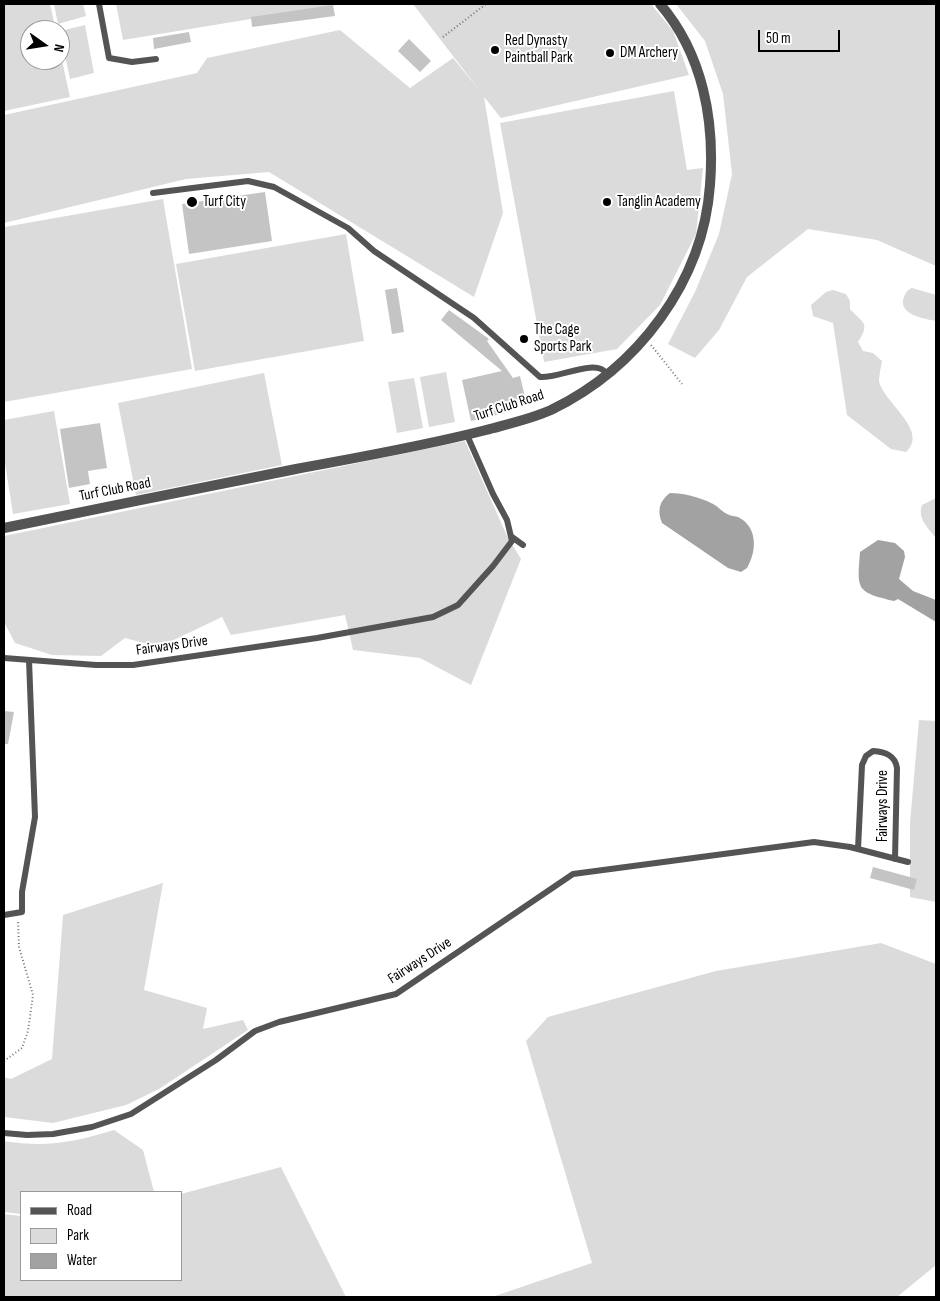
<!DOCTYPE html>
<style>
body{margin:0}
#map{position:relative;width:940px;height:1301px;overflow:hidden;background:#fff;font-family:"Sofia Sans Condensed",sans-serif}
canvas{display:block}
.frame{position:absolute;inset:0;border:5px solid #000;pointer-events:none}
.legend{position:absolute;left:20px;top:1191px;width:162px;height:90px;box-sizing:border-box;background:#fff;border:1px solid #999;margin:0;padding:6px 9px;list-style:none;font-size:15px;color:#000}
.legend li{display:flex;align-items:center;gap:10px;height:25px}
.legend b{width:25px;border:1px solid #999}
.north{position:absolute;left:20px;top:20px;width:50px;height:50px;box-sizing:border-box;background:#fff;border:1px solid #999;border-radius:50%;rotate:103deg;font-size:14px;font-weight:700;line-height:20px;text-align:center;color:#000}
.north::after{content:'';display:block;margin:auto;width:18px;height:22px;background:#000;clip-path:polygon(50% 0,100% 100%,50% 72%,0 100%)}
.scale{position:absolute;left:758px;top:30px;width:82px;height:22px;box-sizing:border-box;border:2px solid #000;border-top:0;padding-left:6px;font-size:15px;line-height:18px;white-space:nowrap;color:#000;-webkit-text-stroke:4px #fff;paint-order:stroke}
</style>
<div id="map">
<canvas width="940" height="1301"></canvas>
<div class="frame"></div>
<ul class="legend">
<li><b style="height:6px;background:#545454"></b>Road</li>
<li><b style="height:14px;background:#dbdbdb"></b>Park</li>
<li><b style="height:14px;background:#a2a2a2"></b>Water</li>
</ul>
<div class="north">N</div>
<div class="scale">50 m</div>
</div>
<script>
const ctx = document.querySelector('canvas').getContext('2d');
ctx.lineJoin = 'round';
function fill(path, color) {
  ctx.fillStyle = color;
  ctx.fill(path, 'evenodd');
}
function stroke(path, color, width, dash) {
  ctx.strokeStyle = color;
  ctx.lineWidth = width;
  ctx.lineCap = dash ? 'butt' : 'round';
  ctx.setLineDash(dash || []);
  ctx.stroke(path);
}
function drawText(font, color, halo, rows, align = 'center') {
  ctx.font = font + ' "Sofia Sans Condensed",sans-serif';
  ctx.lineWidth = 4;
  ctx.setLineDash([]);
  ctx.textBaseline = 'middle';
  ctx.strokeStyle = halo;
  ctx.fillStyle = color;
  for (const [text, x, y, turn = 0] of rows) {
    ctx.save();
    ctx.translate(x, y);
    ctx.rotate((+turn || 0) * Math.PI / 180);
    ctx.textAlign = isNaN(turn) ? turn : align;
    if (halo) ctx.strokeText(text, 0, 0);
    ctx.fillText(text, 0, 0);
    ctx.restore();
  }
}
const green = new Path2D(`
 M4,4H50L56,30H30V60H60V51L70,97L4,111Z
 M54,4H83L86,16L58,24Z
 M116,4H342L123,40Z
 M413,4H651L673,31L689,75L501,118L484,97L503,213L474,297L269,172L186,179L4,223V115L197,73L207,58L340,30L410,88L453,58L480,91Z
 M676,4H936V266L877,240L808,229L747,277L719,330L695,358L668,344L695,292L719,234L732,174L723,94L705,41Z
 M85,25L94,73L70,79L60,31Z
 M674,91L687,170L703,168L696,234L660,305L617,349L544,362L500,123Z
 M163,199L192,369L4,402V227Z
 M346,234L364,341L195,371L176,264Z
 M912,288L936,295V321C924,319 897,314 904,297C906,292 907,290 912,288Z
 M833,290L846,294L850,301V309C862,323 871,322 858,342L863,351L873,353L882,361C881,367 879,375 879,381C883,402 930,431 906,452L891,449L847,415L833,323L813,316L811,305L826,292Z
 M446,372L455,422L429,427L420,377Z
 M264,373L282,465L136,495L118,403Z
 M414,378L423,428L397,433L388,382Z
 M54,411L70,504L13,514L4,457V420Z
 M465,441L507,536L521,559L471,685L420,658L353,650L345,615L231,635L222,617L159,647L125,638L101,656L52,655L15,643L4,622V536Z
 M936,498V538C928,528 917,518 922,505Z
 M919,720L936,721V902L910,897V823Z
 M163,883L144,990L207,1008L203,1029L243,1020L248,1030L159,1089L126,1105L53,1123L4,1117V1077L11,1079L52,1059L63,915Z
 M881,943L936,964V1265L897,1297H492L592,1263L526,1041L548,1017L716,971Z
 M114,1130L143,1150L154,1192H21V1214L4,1212V1141C46,1148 74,1142 114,1130Z
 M281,1167L346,1297H4V1214L21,1216V1280H181V1194Z`);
const water = new Path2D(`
 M670,493C683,493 699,497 711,503C717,505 721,511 727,514C731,516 735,516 738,517C758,527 757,551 747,568L741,572L728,568L662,523C657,511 659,501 670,493Z
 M878,540L895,543L904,551L905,557L899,579L913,591L936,600V622L898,599L894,601C856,592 857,590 860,552Z`);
const building = new Path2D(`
 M333,5L335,16L252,27L251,17Z
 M189,32L191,42L154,49L153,38Z
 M409,39L431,61L420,72L398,51Z
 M265,192L272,241L189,254L182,204Z
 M397,288L404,332L392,334L385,290Z
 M449,310L489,339L487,341L513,378L520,376L526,401L503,406L505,413L471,421L462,380L502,371L441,320Z
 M100,423L107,468L88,471L90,484L69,488L60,429Z
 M4,711L14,712L8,744H4Z
 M873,867L917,879L914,890L870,878Z`);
const path = new Path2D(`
 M443,37L486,4
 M651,345L682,384
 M4,1061L22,1048L28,1031L33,995L19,947L18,920`);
const service = new Path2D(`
 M99,4L109,58L132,62L156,59
 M153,193L248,181L274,187L348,228L374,251L474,318L540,377C557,379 596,358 606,373
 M512,537L523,545
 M4,658L96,665H133L317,638L433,617L458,605L493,566L512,541L507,520L493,494L467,435
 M858,849L862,765L866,756L873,751C885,752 895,755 897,768L895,859
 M4,915L22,912V892L35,817L29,660
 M4,1133L27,1135L53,1134L92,1127L131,1114L216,1060L255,1031L279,1022L396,994L573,874L814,842L850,847L908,862`);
const minor = new Path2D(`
 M4,528C101,508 199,488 296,469C360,457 424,446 486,430C508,424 531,419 551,410C638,368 703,282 710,185C715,121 703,54 660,4`);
const markers = [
 [495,50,5,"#000"],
 [610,53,5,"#000"],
 [192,202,6,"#000"],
 [607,202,5,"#000"],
 [524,339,5,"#000"]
];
const poiNames = [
 ["Red Dynasty",505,41],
 ["Paintball Park",505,58],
 ["DM Archery",620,53],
 ["Turf City",203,202],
 ["Tanglin Academy",617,202],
 ["The Cage",534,330],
 ["Sports Park",534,347]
];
const streetNames = [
 ["Turf Club Road",509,406,-18],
 ["Turf Club Road",115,490,-11],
 ["Fairways Drive",172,646,-8],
 ["Fairways Drive",883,806,-90],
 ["Fairways Drive",420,961,-33]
];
fill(green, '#dbdbdb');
fill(water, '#a2a2a2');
fill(building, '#c4c4c4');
stroke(path, '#767676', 2, [1, 2.5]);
stroke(service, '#545454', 6);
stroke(minor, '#545454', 10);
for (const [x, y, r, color] of markers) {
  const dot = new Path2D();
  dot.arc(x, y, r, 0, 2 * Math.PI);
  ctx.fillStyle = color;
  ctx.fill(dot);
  stroke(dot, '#fff', 2);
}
drawText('15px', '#000', '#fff', poiNames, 'left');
drawText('15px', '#000', '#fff', streetNames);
</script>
